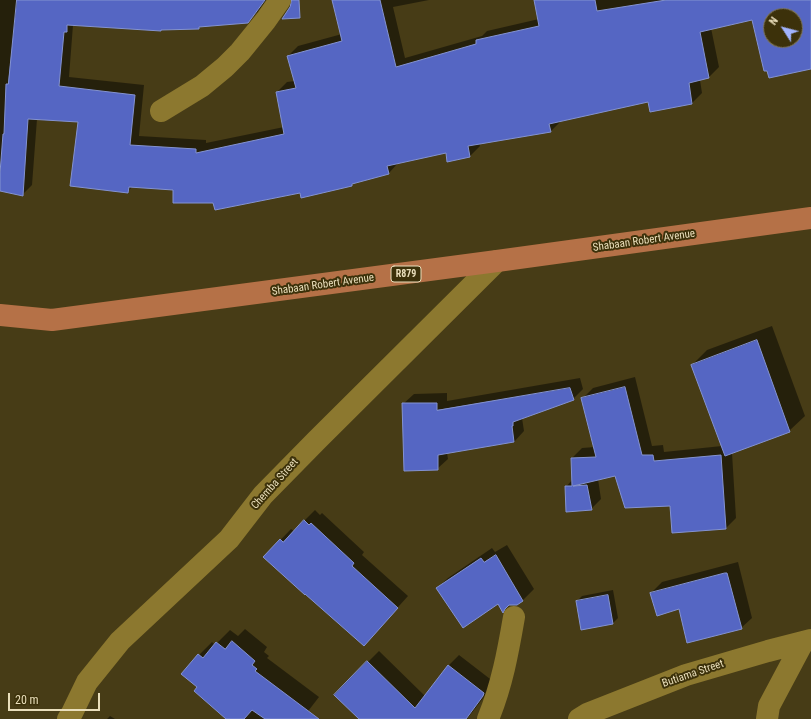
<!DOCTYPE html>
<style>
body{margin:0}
#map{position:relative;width:811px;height:719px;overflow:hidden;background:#473c16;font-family:"Roboto Condensed",sans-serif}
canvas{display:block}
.north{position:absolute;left:763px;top:8px;width:40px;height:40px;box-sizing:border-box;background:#3c310a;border:1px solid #827751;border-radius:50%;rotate:306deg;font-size:11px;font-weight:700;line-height:16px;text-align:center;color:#eadfbc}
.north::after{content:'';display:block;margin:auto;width:14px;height:18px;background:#a1b3fd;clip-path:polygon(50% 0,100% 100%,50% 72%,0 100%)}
.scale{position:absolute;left:8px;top:693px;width:92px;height:18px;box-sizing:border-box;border:2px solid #eadfbc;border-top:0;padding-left:5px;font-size:12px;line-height:14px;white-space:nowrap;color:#eadfbc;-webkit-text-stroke:3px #3c310a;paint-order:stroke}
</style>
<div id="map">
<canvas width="811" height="719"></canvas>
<div class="north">N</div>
<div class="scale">20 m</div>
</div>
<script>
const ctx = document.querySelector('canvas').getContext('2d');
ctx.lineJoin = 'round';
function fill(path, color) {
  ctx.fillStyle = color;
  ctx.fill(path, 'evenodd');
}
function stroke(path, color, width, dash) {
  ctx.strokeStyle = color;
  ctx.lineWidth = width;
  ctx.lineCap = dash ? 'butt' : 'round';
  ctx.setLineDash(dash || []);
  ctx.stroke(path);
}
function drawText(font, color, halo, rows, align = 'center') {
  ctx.font = font + ' "Roboto Condensed",sans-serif';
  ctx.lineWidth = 4;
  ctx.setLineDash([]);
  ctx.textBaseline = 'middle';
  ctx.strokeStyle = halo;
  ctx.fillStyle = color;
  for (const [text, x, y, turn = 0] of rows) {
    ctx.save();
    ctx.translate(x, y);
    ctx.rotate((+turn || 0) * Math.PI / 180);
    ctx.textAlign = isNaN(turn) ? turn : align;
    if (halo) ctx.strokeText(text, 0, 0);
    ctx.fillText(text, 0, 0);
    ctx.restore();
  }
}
const shadow = new Path2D(`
 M0,0H266L258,11L247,22L201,26L199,28L73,25L69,77L144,85L139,136L206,140V143L284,127L277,92L287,82L295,81L288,56L298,46L342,34L333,0H429L393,7L405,58L482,36L487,31L539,19L535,0H811V67L770,77L753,19L711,28L719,67L709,77L700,80L702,93L692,103L649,101L560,121V122L550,132L479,143L480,146L470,156L446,152L398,163L389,173L355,182L352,185L301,192L214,202L174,189L133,186L127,192L79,121L37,119L32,185L22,195L0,190ZM771,16H795V40H771Z
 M772,326L805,416L789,431L732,453L736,518L726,528L671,505L616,475L598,479L601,499L591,509L566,487L572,480V458L582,448L595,447L582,399L593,388L635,377L652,446L663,445L664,452L722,446L692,365L707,350Z
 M580,378L583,389L573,399L522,418L524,431L514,442L447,453L448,459L437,469L403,404L414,394L447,393V401Z
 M315,510L320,515L322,513L364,552L362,555L408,596L364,645L264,557L291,529L294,531Z
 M507,545L534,589L523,600L516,604L498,603L437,588L448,578L492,548L495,552Z
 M738,562L752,618L741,628L651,593L662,582Z
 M613,590L618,618L613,623L577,601L582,596Z
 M245,629L267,647L264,652L269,656L267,658L319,697L302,719H228L199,687V655L212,642L215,645L230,630L238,636Z
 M379,651L425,696L448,666L459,655L494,682V684L467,719H360L335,695Z
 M110,716L115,719H107Z`);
const building = new Path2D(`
 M17,0H265L248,23L199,27V29L161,30V31L67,25V32H64L59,86L135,95L130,145L196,149V153L284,134L276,92L296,88L287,56L342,41L332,0H380L396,67L476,44V40L539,26L534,0H595L597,11L666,0H811V69L769,78L767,71H764L752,20L700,32L709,78L689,83L692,104L650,112L648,102L549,124L551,132L468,146L470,157L447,162L446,153L387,166L389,174L352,184V186L301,198L300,193L215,210L213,203H173V190L129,187L128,193L70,186L78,122L28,119L23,196L0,191V173L3,134H4L6,84H8ZM771,16H795V40H771Z
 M292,0H299L300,18L282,19L290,7Z
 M757,340L790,432L725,456L691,365Z
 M625,387L642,455H653L654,461L721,455L726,529L672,533L670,506L625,508L615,476L573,486L587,485L592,510L566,512L565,486H572L571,458L596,457L581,398Z
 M570,388L574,400L513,422V426H512L514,442L438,455V470L404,471L402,403H437V410Z
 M304,520L309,525L311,523L354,563L352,566L398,608L364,646L305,594V595L263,557L280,539L283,542Z
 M496,555L523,601L517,605H509L505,609L503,613L498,604L463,628L436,588L481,558L484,562Z
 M725,573H727L742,629L687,643L679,609L657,616L650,593Z
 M608,595L613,624L581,630L576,601Z
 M232,641L255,661L252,665L257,669L255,671L319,719H265L252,710L244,719H226L194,691L197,687L181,674L198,654L203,658L216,642L225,649Z
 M367,661L415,708L448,665L484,693L483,696L466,719H359L334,695Z`);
const minor = new Path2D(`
 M161,111L202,86L225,67L240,52L266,20L280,0
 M68,719L72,713L87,682L120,641L229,539L263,495L317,440L497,261
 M488,719C502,685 508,652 514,617
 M579,719L587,714L686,675L768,651L811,640
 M767,719L769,706L803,642`);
const primary = new Path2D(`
 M0,315L52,320L497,261L811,218`);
const shields = [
 [406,274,30]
];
const shieldNames = [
 ["R879",406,274]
];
const streetNames = [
 ["Shabaan Robert Avenue",644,241,-8],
 ["Shabaan Robert Avenue",323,285,-8],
 ["Chemba Street",275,484,-48],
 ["Butiama Street",693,674,-19]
];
fill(shadow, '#0007');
fill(building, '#5566c3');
stroke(building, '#8493d1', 1);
stroke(minor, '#8c782f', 22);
stroke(primary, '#b57147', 22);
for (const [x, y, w] of shields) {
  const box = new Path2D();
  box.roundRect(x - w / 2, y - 8, w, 16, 3);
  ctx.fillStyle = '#3c310a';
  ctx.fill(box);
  stroke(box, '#eadfbc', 1);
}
drawText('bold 10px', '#eadfbc', null, shieldNames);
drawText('11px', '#eadfbc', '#3c310a', streetNames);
</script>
